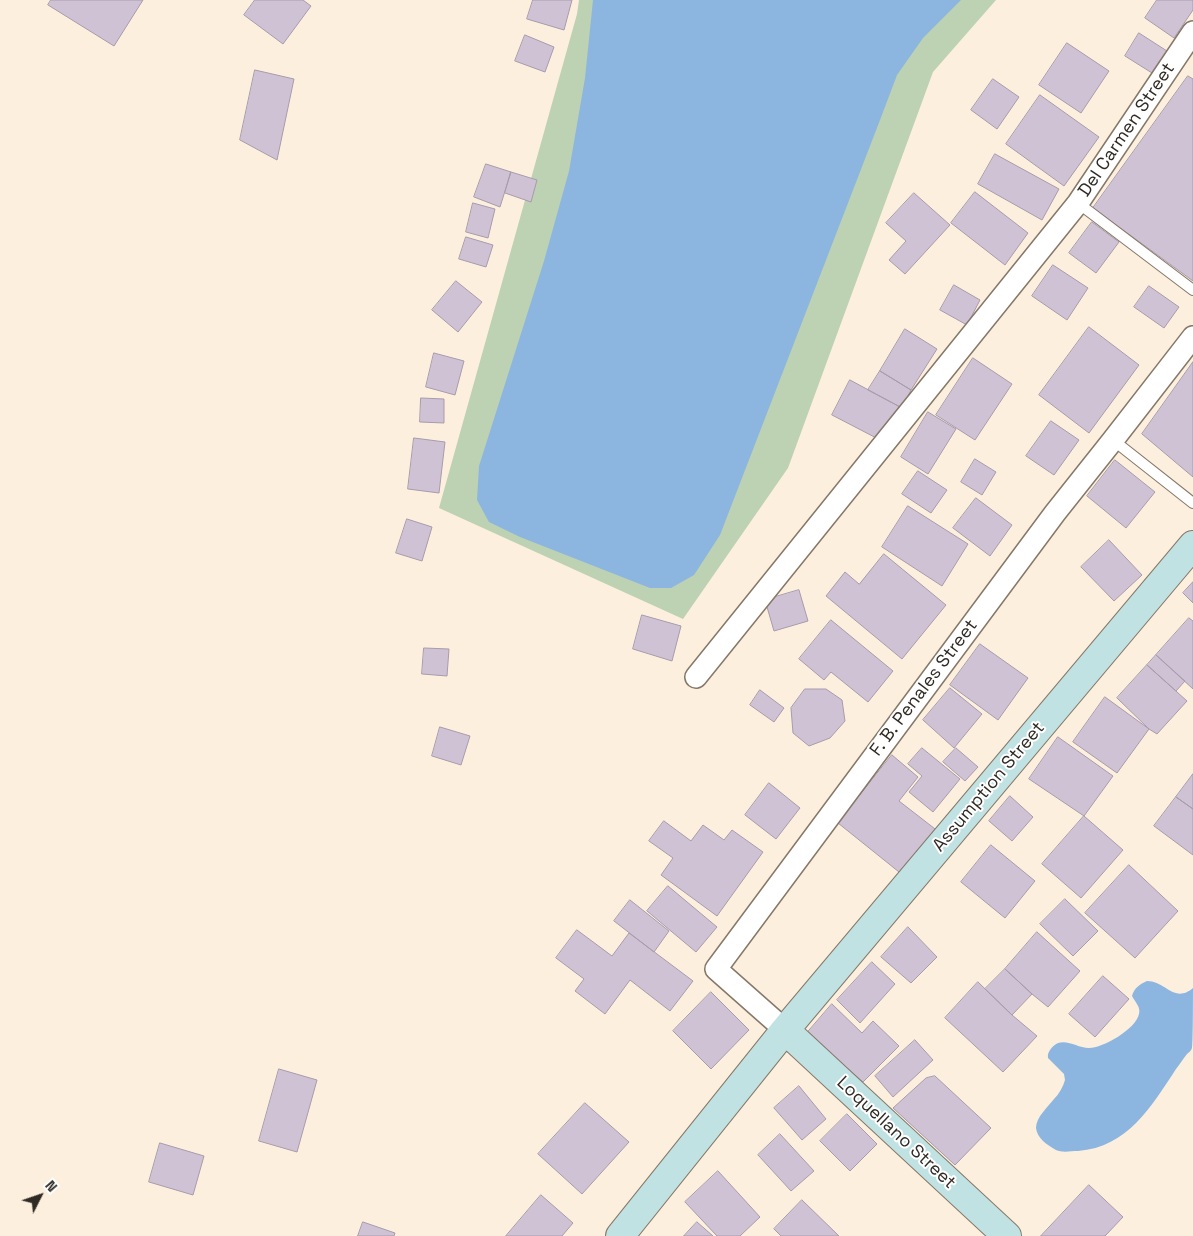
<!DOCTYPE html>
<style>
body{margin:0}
#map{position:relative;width:1193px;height:1236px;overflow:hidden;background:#fdefdd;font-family:"Space Grotesk",sans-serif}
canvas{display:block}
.north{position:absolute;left:15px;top:1171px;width:50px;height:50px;-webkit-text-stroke:4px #fefefe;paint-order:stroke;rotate:49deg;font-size:14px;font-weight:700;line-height:20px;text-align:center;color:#302a24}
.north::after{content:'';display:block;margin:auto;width:18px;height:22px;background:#302a24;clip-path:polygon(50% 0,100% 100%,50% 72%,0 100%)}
</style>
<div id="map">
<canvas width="1193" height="1236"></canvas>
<div class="north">N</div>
</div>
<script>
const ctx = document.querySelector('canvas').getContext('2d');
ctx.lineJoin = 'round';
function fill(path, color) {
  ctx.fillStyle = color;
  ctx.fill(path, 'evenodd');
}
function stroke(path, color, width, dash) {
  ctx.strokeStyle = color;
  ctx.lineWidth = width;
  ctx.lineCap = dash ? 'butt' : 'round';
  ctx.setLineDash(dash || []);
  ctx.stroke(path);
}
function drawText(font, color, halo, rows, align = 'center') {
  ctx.font = font + ' "Space Grotesk",sans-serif';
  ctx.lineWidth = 4;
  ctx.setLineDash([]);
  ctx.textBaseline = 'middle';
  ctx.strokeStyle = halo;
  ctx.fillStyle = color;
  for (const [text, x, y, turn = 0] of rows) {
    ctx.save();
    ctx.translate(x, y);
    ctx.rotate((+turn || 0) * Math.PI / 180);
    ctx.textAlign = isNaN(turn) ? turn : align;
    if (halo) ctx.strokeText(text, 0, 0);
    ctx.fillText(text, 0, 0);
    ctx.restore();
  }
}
const green = new Path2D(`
 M579,0H996L933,72L788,468L683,619L439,508L577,14Z`);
const water = new Path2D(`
 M593,0H961L923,38L897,75L880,120L720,535L694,575L671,588H650L520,537L489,522L477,500L479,466L544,261L569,171L585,78Z
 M1147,981C1166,981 1174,1004 1193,988C1193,996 1193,1045 1192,1048C1191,1051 1189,1052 1187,1054C1183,1059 1180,1064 1176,1069C1151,1107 1128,1147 1078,1151C1071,1151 1062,1153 1056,1150C1047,1145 1037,1138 1036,1128C1036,1117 1048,1107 1054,1099C1059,1094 1063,1087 1065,1080L1064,1074L1048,1058C1047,1052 1052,1046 1058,1043C1069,1040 1078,1048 1089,1048C1103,1048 1136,1029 1139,1014C1141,1007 1135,1002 1132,996C1134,988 1140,984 1147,981Z`);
const building = new Path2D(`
 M51,0H143L114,46L48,5Z
 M255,0H303L311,6L283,44L244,15Z
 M533,0H572L564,30L527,19Z
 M1157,0H1193V10L1174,38L1145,18Z
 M1139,33L1167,51L1152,73L1125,56Z
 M525,35L554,47L545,72L515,61Z
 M1067,43L1109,71L1081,113L1039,85Z
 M255,70L294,79L277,160L240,140Z
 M1188,76L1193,79V281L1093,208Z
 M993,79L1019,97L997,129L971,110Z
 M1040,95L1099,137L1064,186L1006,144Z
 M995,154L1059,189L1042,220L978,184Z
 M486,164L511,172L500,207L474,197Z
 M511,172L537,180L531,202L505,193Z
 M975,192L1028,233L1005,265L951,223Z
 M914,193L950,225L905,274L889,260L906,241L886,223Z
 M473,203L495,209L488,238L466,232Z
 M1092,222L1119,242L1096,273L1069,253Z
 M466,237L493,245L486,267L459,259Z
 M1053,265L1088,288L1067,320L1032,296Z
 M456,281L482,302L458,332L432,310Z
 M954,285L980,300L967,325L940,310Z
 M1149,286L1179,307L1164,328L1134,307Z
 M1089,327L1139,365L1089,433L1039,395Z
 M905,329L937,349L911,390L880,371Z
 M434,353L464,361L455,395L426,387Z
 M973,358L1012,384L975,440L936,415Z
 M1193,362V477L1142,434Z
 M880,371L911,390L902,408L868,390Z
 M850,380L902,408L884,442L832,415Z
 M421,398L444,399V423L420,422Z
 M928,412L956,429L928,474L901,457Z
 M1051,421L1079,440L1054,475L1026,456Z
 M414,438L445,442L439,493L408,489Z
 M975,459L996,472L982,495L961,482Z
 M1115,460L1155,492L1126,528L1087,496Z
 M918,471L947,490L931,513L902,494Z
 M976,498L1012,525L990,556L953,528Z
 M908,506L968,544L942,586L882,547Z
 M407,519L432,527L422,561L396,553Z
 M1109,540L1142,575L1114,601L1081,567Z
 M884,554L946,605L902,659L826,596L845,572L859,584Z
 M1193,582V603L1183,593Z
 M799,590L808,621L774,631L765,600Z
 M642,615L681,626L672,661L633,649Z
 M1189,618L1193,621V689L1156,655Z
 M831,620L893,671L868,702L831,672L824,680L799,659Z
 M980,644L1028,678L998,720L950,685Z
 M424,648L449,649L447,676L422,674Z
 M1156,655L1185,681L1176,691L1147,665Z
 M1147,665L1187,701L1157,734L1149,729L1117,698Z
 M950,688L982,714L954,748L923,720Z
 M805,689H826L842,700L845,721L830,738L809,746L793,733L791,708Z
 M760,690L784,708L774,722L750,705Z
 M1105,697L1149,729L1117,773L1073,742Z
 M440,727L470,736L461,765L432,756Z
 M1058,737L1113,776L1084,816L1029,779Z
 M922,748L960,779L933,812L909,792L922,776L908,764Z
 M956,748L978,767L965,781L943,762Z
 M892,755L918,777L899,801L939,832L904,876L838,823Z
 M1193,774V809L1176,797Z
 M769,783L800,808L776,839L745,815Z
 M1010,796L1033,817L1012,841L989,821Z
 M1176,797L1193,809V855L1154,826Z
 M1084,816L1123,850L1081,898L1042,864Z
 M664,821L691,841L703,825L724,840L732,830L763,852L717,916L661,875L673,858L649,841Z
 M991,845L1035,881L1005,918L961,882Z
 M1129,865L1178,911L1135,958L1085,913Z
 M668,886L717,927L696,952L647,911Z
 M1065,899L1098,931L1073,956L1040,924Z
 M630,900L669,931L654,952L614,921Z
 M908,927L937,957L911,983L881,957Z
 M577,930L612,956L629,933L693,981L670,1011L630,980L605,1014L575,991L584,979L556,958Z
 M1037,932L1080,971L1048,1007L1032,994L1005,969Z
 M872,962L895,984L860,1023L837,1000Z
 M1005,969L1032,994L1012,1015L985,989Z
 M1103,976L1129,999L1095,1037L1069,1014Z
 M978,982L1012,1015L1037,1036L1003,1072L945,1018Z
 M711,992L749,1030L711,1069L673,1031Z
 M832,1004L862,1033L873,1021L899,1046L863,1082L807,1033Z
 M915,1040L933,1060L893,1097L875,1076Z
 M279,1069L317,1080L297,1152L259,1141Z
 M935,1076L991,1128L955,1165L893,1108L926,1078Z
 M799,1086L826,1119L802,1140L774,1108Z
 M585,1103L629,1142L582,1194L538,1154Z
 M847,1114L877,1144L850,1171L820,1141Z
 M780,1134L814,1171L791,1191L758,1155Z
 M160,1143L204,1156L193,1195L149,1182Z
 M718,1171L760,1217L740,1236H717L685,1202Z
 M1089,1185L1123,1217L1105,1236H1041Z
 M541,1195L573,1223L562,1236H506Z
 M802,1200L839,1236H781L774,1229Z
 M363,1222L395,1233L394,1236H358Z
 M697,1222L713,1236H684Z`);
const lane = new Path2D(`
 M1078,203L1193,290
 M1113,440L1193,503`);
const street = new Path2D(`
 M696,677L1078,203L1193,32
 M785,1030L716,969L1055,513L1113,440L1193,337`);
const secondary = new Path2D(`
 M785,1030L1007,1236
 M620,1236L785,1030L1193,545`);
const streetNames = [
 ["Del Carmen Street",1127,130,-56],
 ["F. B. Penales Street",924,688,-53],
 ["Assumption Street",989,787,-50],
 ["Loquellano Street",896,1133,43]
];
fill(green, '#bdd1b3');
fill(water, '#8cb6df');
fill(building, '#cfc2d4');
stroke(building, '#a79bac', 1);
stroke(lane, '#857869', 12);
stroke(street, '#857869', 24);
stroke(secondary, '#857869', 30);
stroke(lane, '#fff', 10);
stroke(street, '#fff', 21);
stroke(secondary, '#c1e2e3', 28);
drawText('18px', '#302a24', '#fefefe', streetNames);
</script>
